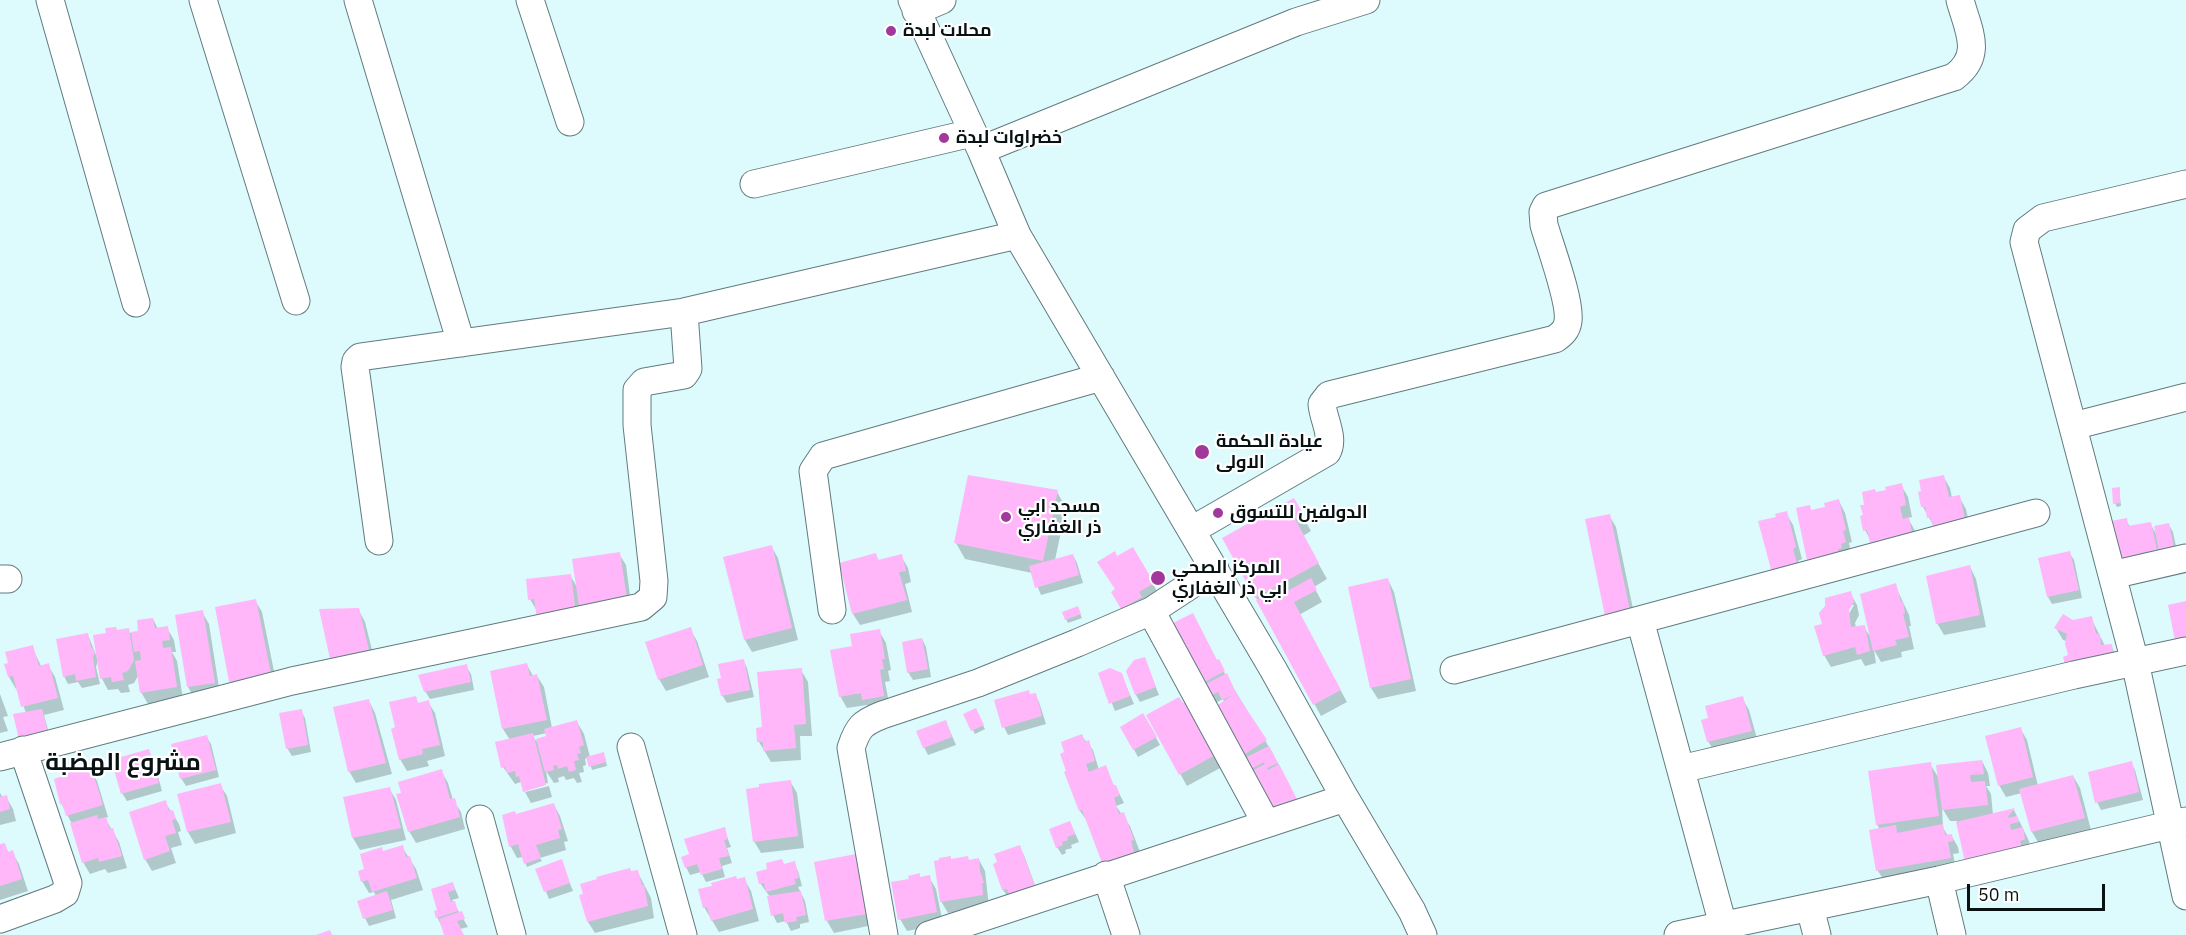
<!DOCTYPE html>
<meta charset="utf-8">
<style>
body{margin:0}
#map{position:relative;width:2186px;height:935px;overflow:hidden;background:#ddfafd;font-family:"IBM Plex Sans",sans-serif}
canvas{display:block}
.scale{position:absolute;left:1967px;top:884px;width:138px;height:27px;box-sizing:border-box;border:3px solid #081213;border-top:0;padding-left:8px;font-size:18px;line-height:21px;white-space:nowrap;color:#081213;-webkit-text-stroke:4px #fff;paint-order:stroke}
</style>
<div id="map">
<canvas width="2186" height="935"></canvas>
<div class="scale">50 m</div>
</div>
<script>
const ctx = document.querySelector('canvas').getContext('2d');
ctx.lineJoin = 'round';
function fill(path, color) {
  ctx.fillStyle = color;
  ctx.fill(path, 'evenodd');
}
function stroke(path, color, width, dash) {
  ctx.strokeStyle = color;
  ctx.lineWidth = width;
  ctx.lineCap = dash ? 'butt' : 'round';
  ctx.setLineDash(dash || []);
  ctx.stroke(path);
}
function drawText(font, color, halo, rows, align = 'center') {
  ctx.font = font + ' "IBM Plex Sans",Cairo,sans-serif';
  ctx.lineWidth = 4.5;
  ctx.setLineDash([]);
  ctx.textBaseline = 'middle';
  ctx.strokeStyle = halo;
  ctx.fillStyle = color;
  for (const [text, x, y, turn = 0] of rows) {
    ctx.save();
    ctx.translate(x, y);
    ctx.rotate((+turn || 0) * Math.PI / 180);
    ctx.textAlign = isNaN(turn) ? turn : align;
    if (halo) ctx.strokeText(text, 0, 0);
    ctx.fillText(text, 0, 0);
    ctx.restore();
  }
}
const shadow = new Path2D(`
 M1943,476L1950,488L1952,498L1959,497L1966,509L1971,532L1941,539L1923,507V492Z
 M1901,485L1908,497L1912,517L1908,518L1915,531L1918,545L1878,554L1865,530L1866,506L1876,494Z
 M2119,489L2121,506L2117,507L2115,503Z
 M1057,492L1066,508L1055,560L1073,555L1077,563L1083,583L1041,595L1032,573L965,559L956,543Z
 M1293,500L1311,531L1303,536L1327,579L1314,587L1322,602L1299,615L1347,702L1321,716L1224,539Z
 M1839,501L1845,513L1852,542L1849,543L1851,554L1815,572L1809,560L1798,510L1812,511L1826,508Z
 M1786,513L1793,525L1802,559L1798,561L1803,579L1777,518Z
 M1609,515L1616,527L1637,628L1614,632Z
 M2126,520L2130,527L2150,523L2156,534L2169,525L2173,532L2179,561L2127,576Z
 M771,546L778,558L798,640L752,652L745,640Z
 M1132,549L1160,596L1129,620L1113,592L1116,590L1117,558Z
 M2069,552L2074,560L2082,598L2052,604L2048,597Z
 M619,554L626,565L632,611L587,618L579,603L581,626L537,611L530,599L570,575L578,589Z
 M876,555L879,561L901,556L908,568L911,582L905,584L912,612L860,625L853,614Z
 M1970,567L1976,579L1986,627L1944,635L1937,623Z
 M1388,580L1394,592L1416,691L1378,699L1371,688Z
 M1895,585L1909,615L1911,626H1909L1914,649L1901,652L1902,657L1881,662L1874,650L1876,663L1865,666L1861,659L1831,667L1824,655V625L1850,593L1857,605L1859,615L1855,623L1856,628L1864,627L1871,638ZM1850,605H1854L1847,617Z
 M255,600L262,612L277,686L237,694L231,682Z
 M358,609L365,622L375,662L339,671L332,659L321,610Z
 M1079,611L1082,618L1068,623L1066,619Z
 M202,612L209,624L220,694L195,699L188,687Z
 M2091,618L2105,646H2111L2118,658L2069,656V642L2063,640L2056,628Z
 M153,619L158,629L167,628L174,640L176,652H172L177,661L183,699L148,704L141,692L139,674L134,683L128,685L130,692L121,693L118,689L108,690L101,677L117,631L128,629L130,633L140,632Z
 M1171,626L1218,662L1272,752L1300,807L1274,820L1245,761L1224,702L1223,699L1212,705Z
 M690,629L697,641L709,677L666,691L659,679Z
 M879,631L886,643L891,670L888,671L890,681L885,682L890,708L870,711L867,705L847,708L840,696L854,647Z
 M88,635L98,660L96,667L100,684L82,688L78,682L68,684L64,676Z
 M922,639L926,647L931,677L913,680L908,672Z
 M32,647L41,666L48,665L55,677L64,710L44,715L52,744L26,713L17,688L16,689L9,677L6,665Z
 M1144,658L1159,695L1140,702L1136,695Z
 M743,660L747,668L754,697L727,703L722,695Z
 M527,665L533,676H537L544,687L552,728L577,722L584,734L590,757H605L607,766L592,770L588,758L585,759L586,765L583,766L584,772L579,773L582,782L577,783L574,778L566,780L564,776L558,778L559,782L554,783L546,771L548,783L525,789V792L521,782L515,784L503,767L510,740L503,729L491,673ZM547,733L548,737L536,741L533,736Z
 M466,666L471,674L474,690L430,699L425,691Z
 M801,670L808,682L812,736H800L801,760L771,762L759,742L763,728Z
 M1100,674H1121L1134,704L1115,711Z
 M0,694L8,716L3,717L8,731L0,733Z
 M1035,694L1039,702L1046,724L1008,735L1004,727L1030,696Z
 M415,698L419,704L428,702L435,713L445,756L427,761L429,766L407,771L400,759L397,728Z
 M1742,698L1749,710L1758,742L1715,753L1708,741L1710,719Z
 M1179,699L1222,767L1187,786L1148,716Z
 M369,701L375,713L392,774L356,783L349,771Z
 M975,710L985,729L975,734L965,715Z
 M301,711L305,718L311,752L292,756L287,748Z
 M1143,715L1160,745L1138,757L1122,727Z
 M946,722L956,745L928,755L924,747Z
 M2020,728L2027,740L2038,786L2073,776L2080,788L2091,830L2039,844L2032,832L2022,793L2006,797L1999,785Z
 M1081,735L1093,750L1099,770L1116,787L1124,803L1116,806L1130,826L1140,852L1141,868L1085,818L1080,811L1066,772Z
 M206,736L211,744L219,777L186,786L181,778Z
 M148,751L153,758L162,791L127,801L122,793Z
 M1982,761L1988,773L1990,786H1986L1991,794L1993,815L2014,810L2029,841L2031,851L1967,861L1957,821H1950L1942,808L1943,828L1948,836L1951,835L1958,847L1959,853L1953,854L1956,869L1885,882L1878,871L1880,830L1877,824L1930,764L1940,780Z
 M2131,763L2135,770L2143,800L2101,810L2097,802Z
 M90,769L97,781L108,817L105,818L119,842L127,868L108,873L105,869L90,874L83,862L72,824L61,803Z
 M441,771L448,783L453,800L461,812L465,829L416,843L409,831Z
 M790,781L797,793L804,848L761,853L754,841Z
 M220,785L227,796L236,833L195,844L188,832L179,795Z
 M549,786L552,797L531,803L525,792Z
 M389,788L396,800L406,840L360,850L353,838Z
 M0,793L3,798L6,797L13,809L16,821L0,825Z
 M165,802L179,824L181,831L178,832L182,845L171,848L176,863L152,871L145,859Z
 M554,805L560,816L568,841L564,842L566,850L540,858L542,861L527,867L523,857L517,858L511,847L504,816H516Z
 M1070,822L1079,842L1071,845L1072,848L1065,850L1066,853L1062,855L1057,847Z
 M724,829L731,847L727,848L732,863L722,866L725,877L706,882L701,872L690,875L686,867Z
 M4,845L9,853L12,852L19,864L28,891L0,900V846Z
 M402,847L416,869L423,890L391,900L396,918L369,926L365,918L376,896L374,892L369,893L362,881L366,870L383,853Z
 M1019,847L1024,855L1040,899L1008,897L1003,890L995,865Z
 M855,856L873,925L834,933L827,921Z
 M951,860H979L985,871L989,907L948,913L941,901Z
 M561,861L573,891L549,899L537,870Z
 M794,863L798,871L802,886L798,887L805,901L809,922L800,924V928L791,931L786,921L777,923L773,915L770,897L760,883L785,865Z
 M637,871L651,898L654,918L595,933L588,922L631,873Z
 M919,875L921,879L929,877L936,889L943,924L907,931L900,919L910,880Z
 M744,879L751,891L759,921L719,932L704,907L737,881Z
 M453,884L459,898L452,900L468,927L460,929L463,935H446L437,917L439,911L433,890Z`);
const building = new Path2D(`
 M968,475L1058,490L1043,561L954,543Z
 M1944,475L1949,497L1960,495L1965,520L1933,527L1930,517L1927,518L1925,507H1921L1918,492L1921,491L1919,480Z
 M1902,483L1906,505L1900,507L1903,519L1909,517L1912,533L1870,543L1867,530L1863,531L1860,516L1863,515L1860,505H1864L1862,492L1875,489L1876,492L1886,490L1885,487Z
 M2120,487V503L2113,504L2112,488Z
 M1294,498L1303,514L1295,519L1319,563L1255,598L1222,538Z
 M1839,499L1846,530L1843,531L1846,542L1841,544L1842,548L1838,549L1839,553L1807,560L1796,508L1810,505L1811,510L1825,507L1824,503Z
 M1787,511L1796,547L1793,549L1798,567L1772,573L1758,521L1776,517L1775,514Z
 M1610,514L1631,616L1606,621L1585,519Z
 M2127,518L2128,526L2151,522L2157,550L2140,553L2142,565L2121,569L2111,521Z
 M2169,523L2175,553L2160,557L2154,526Z
 M772,545L792,628L744,640L723,557Z
 M1133,547L1154,583L1139,592L1142,597L1121,609L1111,592L1115,589L1097,562L1115,551L1117,556Z
 M2070,551L2079,590L2047,597L2038,558Z
 M620,552L627,599L579,606L572,559Z
 M876,553L878,560L902,554L906,571L899,572L907,600L852,614L839,563Z
 M1073,554L1079,575L1035,588L1029,566Z
 M1970,565L1980,615L1936,624L1926,576Z
 M571,574L576,614L537,619L534,599L528,600L526,579Z
 M1311,578L1317,590L1294,602L1341,690L1313,705L1256,600L1278,587L1282,594Z
 M1388,578L1411,679L1370,688L1348,587Z
 M1896,583L1901,602L1903,601L1905,613L1903,614L1909,637L1895,640L1897,645L1873,651L1860,594Z
 M1851,591L1854,602L1849,610L1851,627L1865,625L1870,651L1857,655L1855,647L1823,656L1814,626L1822,624L1819,613L1825,606V598Z
 M256,599L271,674L229,682L215,607Z
 M2186,601V644L2176,646L2168,605Z
 M1078,606L1081,614L1065,620L1062,612Z
 M359,608L369,650L330,659L319,609Z
 M203,610L215,683L187,687L175,615Z
 M1193,613L1217,660L1219,659L1225,671L1199,685L1193,674L1206,666L1194,672L1169,625Z
 M2063,614L2073,620L2092,616L2096,634H2100L2101,645L2112,644L2114,659L2067,672L2063,657L2068,655L2065,644L2067,634L2054,628Z
 M153,618L155,628L168,626L170,640L162,641L163,648L171,647L177,687L140,693L135,661L141,660L140,651L134,652L131,632L138,631L137,620Z
 M116,627L117,630L129,628L134,660L128,671L122,673L124,680L112,682L111,677L100,679L93,635L106,633L105,628Z
 M691,627L703,665L658,680L645,642Z
 M880,629L885,659H882L884,669L880,670L884,696L862,700L861,693L839,697L830,650L852,646L850,634Z
 M88,633L91,647L95,651L93,658L96,677L76,681L75,674L63,677L56,639Z
 M922,638L928,669L907,673L902,642Z
 M33,645L39,666L49,663L58,698L21,707L13,676L8,677L4,664L8,663L5,652Z
 M1145,657L1156,687L1135,695L1126,671L1134,660Z
 M744,659L750,690L721,696L717,679L721,678L718,664Z
 M527,663L530,676L537,674L547,720L502,729L490,671Z
 M467,664L471,682L424,692L418,675Z
 M802,668L806,724L794,725L796,748L763,751V742H757L756,728L762,727L757,672Z
 M1110,668L1122,673L1130,696L1109,704L1098,673Z
 M1227,673L1236,693L1267,740L1240,757L1210,710L1233,695L1222,700L1218,692L1206,698L1200,687Z
 M1029,690L1030,694L1036,693L1042,716L1002,728L994,700Z
 M416,696L418,703L429,700L440,745L422,749L423,754L399,760L391,729L395,727L389,702Z
 M1743,696L1752,731L1707,742L1701,720L1708,718L1705,706Z
 M1179,697L1183,703L1187,700L1217,754L1179,775L1146,715Z
 M369,699L386,763L348,772L333,707Z
 M976,708L984,725L971,731L963,714Z
 M42,709L49,736L21,748L13,714Z
 M302,709L308,745L286,749L279,713Z
 M1143,713L1157,737L1133,750L1120,727Z
 M577,720L584,745L579,747L581,753L577,754L579,760L574,761L576,770L569,772L567,766L558,769L557,765L553,766L554,770L545,772L536,739L546,736L544,729Z
 M946,720L952,737L923,748L916,731Z
 M2021,727L2033,777L1998,786L1985,736Z
 M533,733L546,785L523,792L519,776L516,777L515,771L507,773L505,767L501,768L495,742Z
 M1082,734L1085,742L1089,740L1095,761L1086,764L1089,772L1106,765L1114,786L1116,785L1120,795L1114,798L1119,814L1124,812L1134,840L1131,841L1135,856L1104,868L1082,810L1079,811L1064,772L1066,771L1060,754L1064,752L1061,742Z
 M207,735L216,770L180,779L171,744Z
 M1269,746L1278,763L1267,768L1268,770L1279,764L1297,799L1268,814L1248,773L1265,764L1264,762L1247,771L1241,760Z
 M149,749L159,783L121,794L111,760Z
 M604,752L606,762L589,767L586,757Z
 M1982,760L1984,774L1970,775L1971,782L1985,781L1988,805L1942,810L1936,765Z
 M2132,761L2139,792L2095,803L2088,772Z
 M1931,762L1939,816L1876,825L1868,771Z
 M91,767L103,805L66,816L62,803L60,804L54,779L66,775L65,773Z
 M442,769L450,799L455,798L460,817L408,832L396,794L401,793L398,782Z
 M2073,775L2085,818L2031,832L2019,789Z
 M791,780L798,836L753,842L746,789L759,787V784Z
 M221,783L231,822L187,832L177,794Z
 M390,787L401,828L352,838L343,797Z
 M7,795L10,809L0,812V797Z
 M166,800L169,811L173,810L176,819L172,820L176,833L165,836L170,851L144,860L129,812Z
 M554,803L562,829L558,830L560,838L536,845L541,858L524,864L518,844L509,847L502,815L515,811L516,814Z
 M2015,808L2007,818L2017,816L2019,822L2010,824L2011,830L2023,827L2025,839L2020,841L2022,848L1965,862L1956,822Z
 M97,815L98,819L106,817L110,829L113,828L122,856L99,862L98,858L82,863L70,823Z
 M1070,821L1075,834L1067,837L1068,840L1062,842L1063,845L1056,848L1049,829Z
 M1943,824L1945,835L1952,834L1953,841L1948,842L1951,858L1876,871L1869,830L1896,825L1897,833Z
 M725,827L728,839L724,840L729,856L719,858L722,869L701,875L697,864L685,868L681,857L689,854L684,839Z
 M5,843L8,852L13,850L22,879L0,886V844Z
 M403,845L406,857L410,856L417,878L372,892L368,880L361,882L358,871L364,869L360,854L382,847L383,851Z
 M1020,845L1037,892L1011,901L1007,889L1002,890L993,864L997,862L994,854Z
 M856,854L867,914L825,921L814,862Z
 M951,856V859L968,856L969,860L979,858L980,871L984,883H982L983,895L940,902L934,861L939,860V858Z
 M562,859L570,883L544,892L535,869Z
 M782,859L784,864L795,861L799,878L794,879L796,884L766,892L764,883L759,884L756,872L767,869L766,863Z
 M630,868L631,871L638,870L642,885H644L648,906L587,922L579,895L583,894L580,884L597,879L596,877Z
 M920,873V877L930,875L937,912L898,920L891,882L909,879L908,876Z
 M736,876L737,879L745,877L753,909L711,921L707,907L703,908L698,889L712,886L711,883Z
 M453,882L455,890L448,892L451,902L455,901L458,911L436,918L434,911L437,910L431,889Z
 M387,891L393,910L363,919L357,901Z
 M801,891L806,915L796,917L797,921L785,923L783,913L771,916L767,896Z
 M462,911L465,919L457,921L464,935H444L439,919Z
 M330,930L332,935H316Z`);
const minor = new Path2D(`
 M50,0L136,303
 M203,0L296,301
 M358,0L461,343
 M530,0L570,122
 M912,0L981,150L1017,235L1273,669L1345,798L1412,911L1423,935
 M916,11L942,0
 M981,150L1296,22L1366,0
 M754,184L972,133
 M2186,184L2043,218L2027,230L2024,242L2135,662L2186,896
 M2073,426L2186,397
 M1192,530L1327,452C1335,438 1323,419 1322,404L1329,395L1555,339C1562,334 1567,330 1568,321C1571,302 1550,246 1544,225L1543,212L1546,206L1954,77C1984,55 1968,30 1960,0
 M379,541L355,367L356,361L360,357L684,312L1017,235
 M2112,575L2186,558
 M0,579H8
 M832,610L813,471L823,456L1101,377
 M1151,611L1266,823
 M1640,620L1723,925
 M1454,670L2036,513
 M631,747L683,935
 M0,757L292,681L641,607L653,597L654,581L637,425V390L644,382L684,375L688,369L684,312
 M1681,769L2074,675L2186,651
 M480,819L512,935
 M1106,875L1126,935
 M1939,880L1952,935
 M1810,908L1817,935
 M0,919L55,899L65,893L68,883L23,750
 M884,935L851,748C858,727 862,723 882,715L978,683L1077,643L1151,611L1215,569
 M929,935L1345,798
 M1678,935L1939,880L2186,821`);
const markers = [
 [891,31,6,"#a1399c"],
 [944,138,6,"#a1399c"],
 [1202,452,8,"#a1399c"],
 [1218,513,6,"#a1399c"],
 [1006,517,6,"#a1399c"],
 [1158,578,8,"#a1399c"]
];
const poiNames = [
 ["محلات لبدة",903,31],
 ["خضراوات لبدة",956,138],
 ["عيادة الحكمة",1216,442],
 ["الاولى",1216,463],
 ["مسجد ابي",1018,507],
 ["ذر الغفاري",1018,528],
 ["الدولفين للتسوق",1230,513],
 ["المركز الصحي",1172,568],
 ["ابي ذر الغفاري",1172,589]
];
const districtNames = [
 ["مشروع الهضبة",123,763]
];
fill(shadow, '#0003');
fill(building, '#ffb7f9');
stroke(minor, '#617b7e', 29);
stroke(minor, '#fff', 27);
for (const [x, y, r, color] of markers) {
  const dot = new Path2D();
  dot.arc(x, y, r, 0, 2 * Math.PI);
  ctx.fillStyle = color;
  ctx.fill(dot);
  stroke(dot, '#fff', 2);
}
drawText('bold 18px', '#081213', '#fff', poiNames, 'left');
drawText('bold 24px', '#081213', '#fff', districtNames);
</script>
